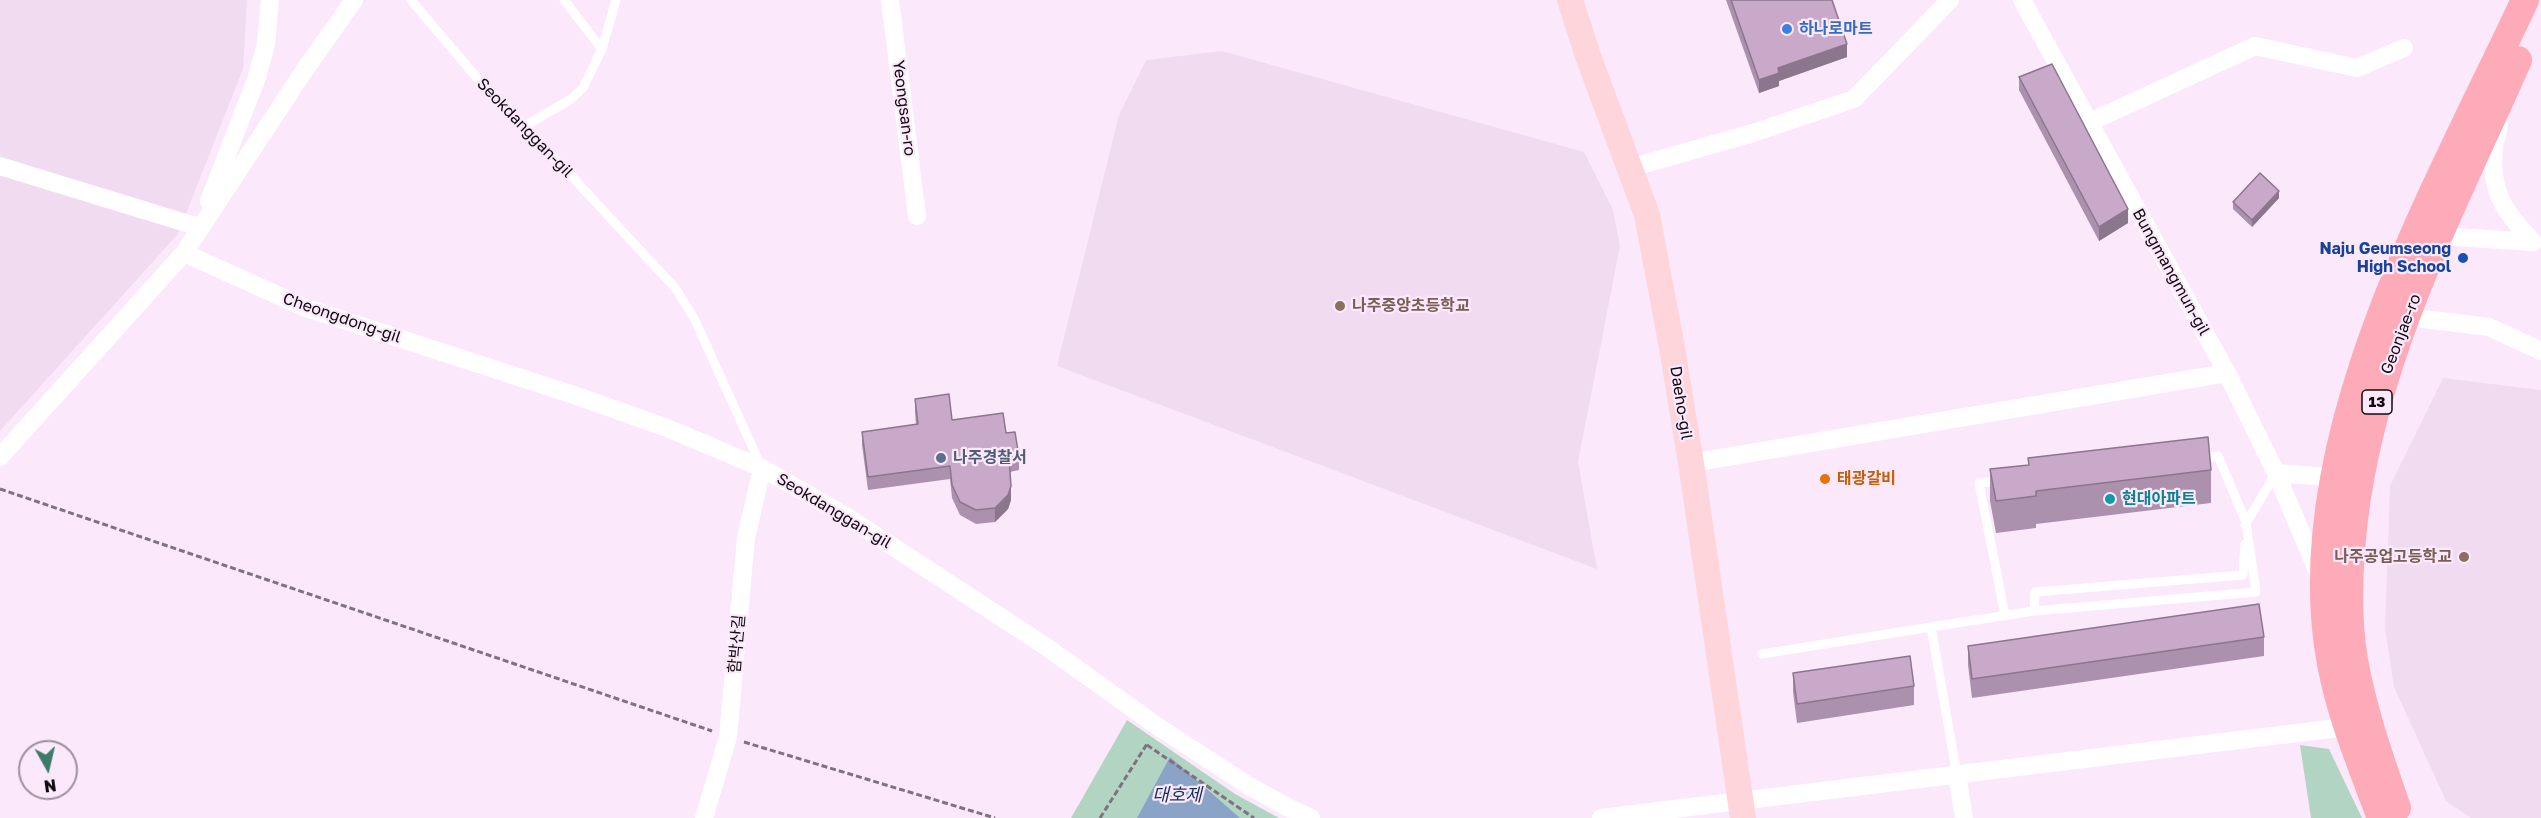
<!DOCTYPE html>
<meta charset="utf-8">
<style>
body{margin:0}
#map{position:relative;width:2541px;height:818px;overflow:hidden;background:#fbe9fb;font-family:"Golos Text",sans-serif}
canvas{display:block}
.north{position:absolute;left:18px;top:740px;width:60px;height:60px;box-sizing:border-box;background:#fbe9fb;border:2px solid #9d909d;border-radius:50%;rotate:172deg;font-size:16px;font-weight:700;line-height:24px;text-align:center;color:#100a10}
.north::after{content:'';display:block;margin:auto;width:21px;height:27px;background:#3d7b68;clip-path:polygon(50% 0,100% 100%,50% 72%,0 100%)}
</style>
<div id="map">
<canvas width="2541" height="818"></canvas>
<div class="north">N</div>
</div>
<script>
const ctx = document.querySelector('canvas').getContext('2d');
ctx.lineJoin = 'round';
function fill(path, color) {
  ctx.fillStyle = color;
  ctx.fill(path, 'evenodd');
}
function stroke(path, color, width, dash) {
  ctx.strokeStyle = color;
  ctx.lineWidth = width;
  ctx.lineCap = dash ? 'butt' : 'round';
  ctx.setLineDash(dash || []);
  ctx.stroke(path);
}
function drawText(font, color, halo, rows, align = 'center') {
  ctx.font = font + ' "Golos Text","Noto Sans KR",sans-serif';
  ctx.lineWidth = 4.5;
  ctx.setLineDash([]);
  ctx.textBaseline = 'middle';
  ctx.strokeStyle = halo;
  ctx.fillStyle = color;
  for (const [text, x, y, turn = 0] of rows) {
    ctx.save();
    ctx.translate(x, y);
    ctx.rotate((+turn || 0) * Math.PI / 180);
    ctx.textAlign = isNaN(turn) ? turn : align;
    if (halo) ctx.strokeText(text, 0, 0);
    ctx.fillText(text, 0, 0);
    ctx.restore();
  }
}
const built = new Path2D(`
 M0,0H247L243,69L178,234L0,431Z
 M1222,51L1584,152L1613,210L1620,246L1578,462L1597,569L1057,366L1119,115L1146,60Z
 M2443,378L2541,390V818H2471L2446,801L2394,687L2385,628L2390,486Z`);
const green = new Path2D(`
 M1127,720L1235,794L1279,818H1071Z
 M2300,745L2329,749L2362,818H2311Z`);
const water = new Path2D(`
 M1170,757L1240,818H1137Z`);
const path = new Path2D(`
 M0,489L712,731
 M744,742L995,818
 M1147,745L1254,818
 M1100,818L1147,744`);
const lane = new Path2D(`
 M411,0L477,78L525,126L676,289L694,318L761,466
 M564,0L602,49L616,0
 M525,126L571,99L583,88L602,49
 M2001,481L1979,483L2005,615
 M2245,525L2276,473
 M2034,611L2256,592L2246,522L2218,456L2199,458
 M1762,654L1931,627
 M1957,775L1931,627L2034,611L2035,592L2243,575L2245,544`);
const street = new Path2D(`
 M890,0L917,216
 M2022,0L2227,373L2276,473L2342,478
 M2088,123L2255,46L2357,68L2404,48
 M0,166L199,227
 M1630,168L1753,133L1854,99L1950,0
 M209,201L256,80L266,44L270,0
 M2441,236L2533,242C2504,210 2489,192 2494,147C2495,139 2499,132 2499,124
 M184,253L306,308L580,397L667,428L762,468L849,518L1045,646L1157,726L1249,786L1289,808L1311,818
 M2399,316L2489,327L2541,351
 M0,457L184,253L304,71L354,0
 M1691,463L2227,373
 M2276,473L2320,577
 M1957,775L1964,818
 M704,818L728,737L746,538L762,468
 M1601,818L2346,727`);
const secondary = new Path2D(`
 M1570,0L1588,56L1647,215L1671,342L1691,463L1743,818`);
const primary = new Path2D(`
 M2397,808C2380,759 2363,711 2354,660C2348,624 2348,587 2351,551C2363,376 2448,218 2518,60
 M2381,818C2360,761 2336,706 2328,645C2298,428 2436,191 2525,0`);
const wall = new Path2D(`
 M1726,0H1832L1847,57L1779,81V86L1759,93Z
 M2019,77L2128,223L2099,241L2019,90Z
 M2279,198L2252,227L2233,209V202Z
 M915,399L952,420L1006,433L1019,457V470L1010,472L1011,500L1008,509L995,522L976,524L960,515L952,498L950,479L868,490L862,445V432L916,425L915,412Z
 M2028,458L2211,470V503L2036,524V528L1996,533L1990,501V469L2028,465Z
 M2264,637V656L1972,698L1968,665V646Z
 M1793,673L1914,686V705L1797,723L1793,692Z`);
const shadedWall = new Path2D(`
 M1847,44V57L1779,81V86L1759,93V80L1778,68Z
 M2279,191V198L2252,227V220Z
 M2128,209V223L2099,241V227Z
 M1011,486V500L1008,509L995,522V508Z`);
const building = new Path2D(`
 M1731,0H1832L1847,44L1778,68L1779,73L1759,80Z
 M2052,64L2128,209L2099,227L2019,77Z
 M2260,173L2279,191L2252,220L2233,202Z
 M949,394L952,420L1003,413L1006,433L1015,432L1019,457L1009,458L1011,486L1008,495L995,508L976,510L960,502L952,485L950,466L868,477L862,432L918,424L915,399Z
 M2208,437L2211,470L2036,491V496L1996,501L1990,469L2029,465L2028,458Z
 M2259,604L2264,637L1972,679L1968,646Z
 M1910,656L1914,686L1797,704L1793,673Z`);
const markers = [
 [1787,29,6,"#3f7fe0"],
 [2463,258,6,"#1a4fb4"],
 [1340,306,6,"#8d6e63"],
 [941,458,6,"#5c6f8a"],
 [1825,479,6,"#e8710a"],
 [2110,499,6,"#0f9aa8"],
 [2464,557,6,"#8d6e63"]
];
const shields = [
 [2377,402,30]
];
const shieldNames = [
 ["13",2377,402]
];
const shopNames = [
 ["하나로마트",1799,29]
];
const streetNames = [
 ["Yeongsan-ro",904,108,83],
 ["Seokdanggan-gil",525,128,46],
 ["Bungmangmun-gil",2171,272,61],
 ["Cheongdong-gil",342,318,19],
 ["Geonjae-ro",2401,334,-69],
 ["Daeho-gil",1681,403,81],
 ["Seokdanggan-gil",834,511,31],
 ["함박산길",737,644,-85]
];
const transitNames = [
 ["Naju Geumseong",2451,249],
 ["High School",2451,267]
];
const educationNames = [
 ["나주중앙초등학교",1352,306],
 ["나주공업고등학교",2452,557,"right"]
];
const serviceNames = [
 ["나주경찰서",953,458]
];
const foodNames = [
 ["태광갈비",1837,479]
];
const cultureNames = [
 ["현대아파트",2122,499]
];
const waterNames = [
 ["대호제",1177,795]
];
fill(built, '#f1dbf1');
fill(green, '#b2d4c3');
fill(water, '#8ba3c6');
stroke(path, '#7d727d', 3, [6, 3]);
stroke(lane, '#fff', 9);
stroke(street, '#fff', 18);
stroke(secondary, '#ffd5dc', 26);
stroke(primary, '#feabb9', 28);
fill(wall, '#ac91ae');
fill(shadedWall, '#8c768d');
fill(building, '#c8a9ca');
stroke(building, '#8c768d', 1.5);
for (const [x, y, r, color] of markers) {
  const dot = new Path2D();
  dot.arc(x, y, r, 0, 2 * Math.PI);
  ctx.fillStyle = color;
  ctx.fill(dot);
  stroke(dot, '#fbe9fb', 2);
}
for (const [x, y, w] of shields) {
  const box = new Path2D();
  box.roundRect(x - w / 2, y - 12, w, 24, 4.5);
  ctx.fillStyle = '#fbe9fb';
  ctx.fill(box);
  stroke(box, '#100a10', 1.5);
}
drawText('bold 15px', '#100a10', null, shieldNames);
drawText('bold 16px', '#366cbe', '#fbe9fb', shopNames, 'left');
drawText('16px', '#100a10', '#fbe9fb', streetNames);
drawText('bold 16px', '#164399', '#fbe9fb', transitNames, 'right');
drawText('bold 16px', '#785e54', '#fbe9fb', educationNames, 'left');
drawText('bold 16px', '#4e5e75', '#fbe9fb', serviceNames, 'left');
drawText('bold 16px', '#c56008', '#fbe9fb', foodNames, 'left');
drawText('bold 16px', '#0d838f', '#fbe9fb', cultureNames, 'left');
drawText('italic 18px', '#11305d', '#fbe9fb', waterNames);
</script>
